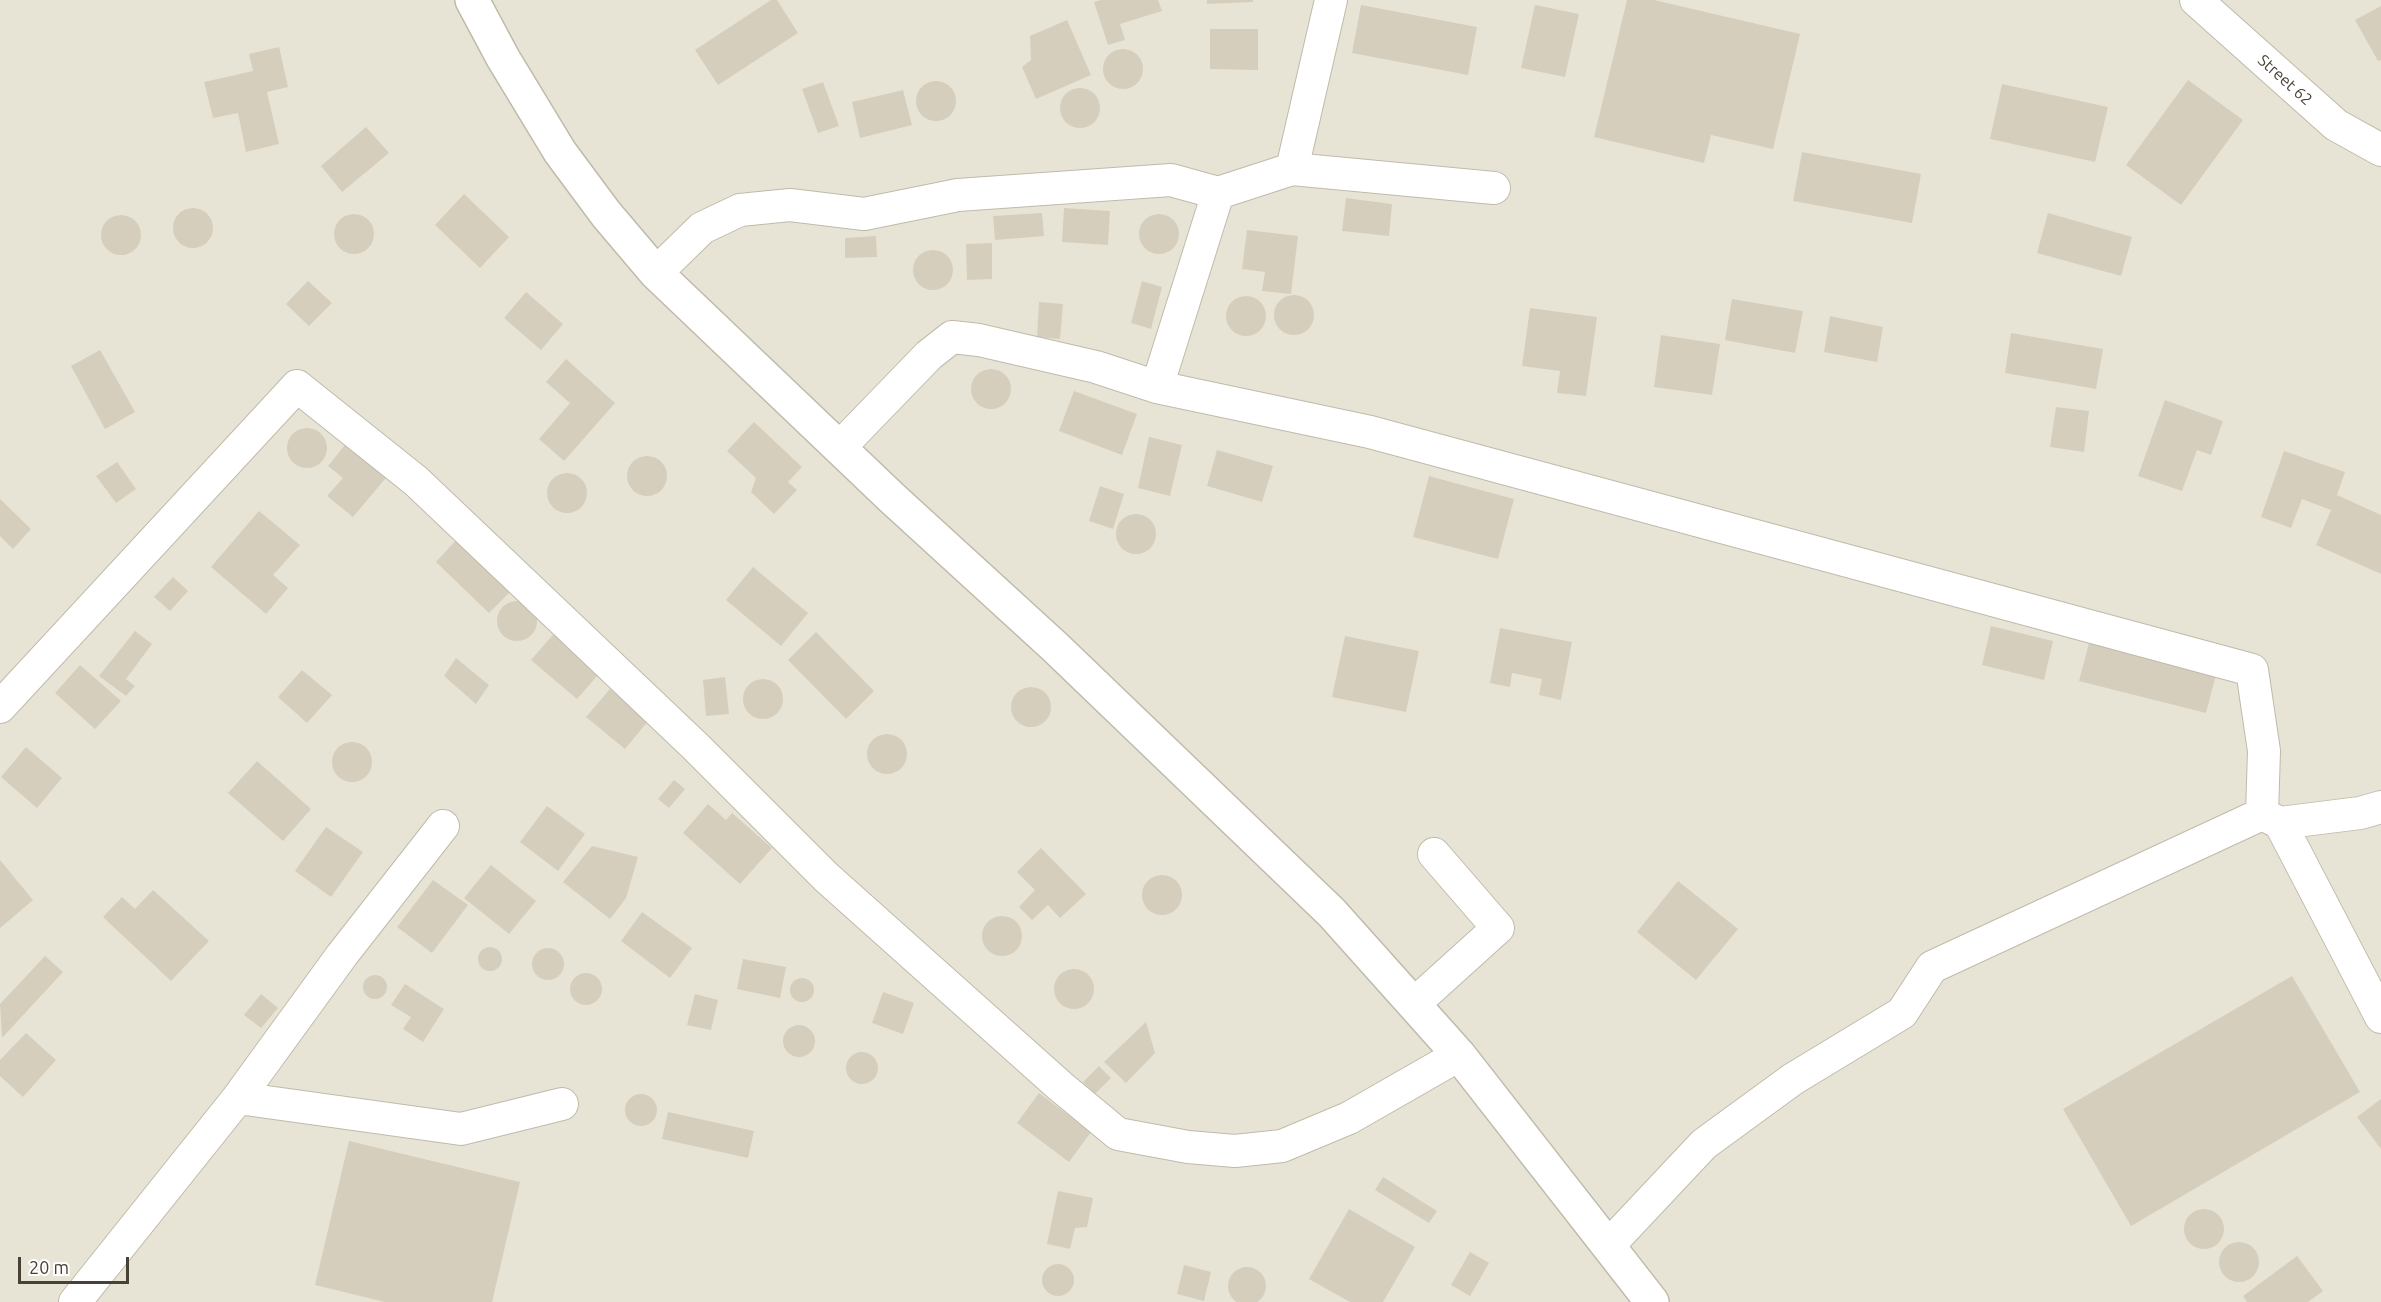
<!DOCTYPE html>
<style>
body{margin:0}
#map{position:relative;width:2381px;height:1302px;overflow:hidden;background:#f4f2e8;font-family:Ubuntu,sans-serif}
canvas{display:block}
.scale{position:absolute;left:18px;top:1257px;width:111px;height:27px;box-sizing:border-box;border:3px solid #484236;border-top:0;padding-left:8px;font-size:18px;line-height:21px;white-space:nowrap;color:#484236;-webkit-text-stroke:4px #fff;paint-order:stroke}
</style>
<div id="map">
<canvas width="2381" height="1302"></canvas>
<div class="scale">20 m</div>
</div>
<script>
const ctx = document.querySelector('canvas').getContext('2d');
ctx.lineJoin = 'round';
function fill(path, color) {
  ctx.fillStyle = color;
  ctx.fill(path, 'evenodd');
}
function stroke(path, color, width, dash) {
  ctx.strokeStyle = color;
  ctx.lineWidth = width;
  ctx.lineCap = dash ? 'butt' : 'round';
  ctx.setLineDash(dash || []);
  ctx.stroke(path);
}
function drawText(font, color, halo, rows, align = 'center') {
  ctx.font = font + ' Ubuntu,sans-serif';
  ctx.lineWidth = 4.5;
  ctx.setLineDash([]);
  ctx.textBaseline = 'middle';
  ctx.strokeStyle = halo;
  ctx.fillStyle = color;
  for (const [text, x, y, turn = 0] of rows) {
    ctx.save();
    ctx.translate(x, y);
    ctx.rotate((+turn || 0) * Math.PI / 180);
    ctx.textAlign = isNaN(turn) ? turn : align;
    if (halo) ctx.strokeText(text, 0, 0);
    ctx.fillText(text, 0, 0);
    ctx.restore();
  }
}
const residential = new Path2D(`
 M0,0H2381V1302H0Z`);
const building = new Path2D(`
 M771,0H777L798,33L718,85L695,50Z
 M1101,0H1158L1162,11L1120,24L1125,40L1108,45L1094,2Z
 M1207,0H1253V2L1207,4Z
 M1627,0H1654L1800,34L1773,149L1711,135L1704,163L1594,137Z
 M1361,5L1477,27L1468,75L1352,53Z
 M1535,5L1579,14L1565,77L1521,68Z
 M2381,6V60L2378,61L2355,20Z
 M1067,20L1091,75L1036,99L1022,67L1031,60L1030,36Z
 M1210,29H1258V70L1210,69Z
 M279,47L288,87L267,92L279,144L246,152L238,113L213,118L204,82L253,71L249,54Z
 M1103 69a20 20 0 1 1 40 0a20 20 0 1 1-40 0Z
 M2188,80L2243,120L2181,205L2126,165Z
 M916 101a20 20 0 1 1 40 0a20 20 0 1 1-40 0Z
 M823,82L839,126L818,133L802,89Z
 M2002,84L2108,107L2095,162L1990,139Z
 M1060 108a20 20 0 1 1 40 0a20 20 0 1 1-40 0Z
 M903,90L912,125L860,138L852,102Z
 M366,127L389,153L342,192L321,166Z
 M1802,152L1921,174L1912,223L1793,201Z
 M464,194L509,237L480,268L435,225Z
 M1346,198L1392,204L1389,236L1342,231Z
 M173 228a20 20 0 1 1 40 0a20 20 0 1 1-40 0Z
 M1064,208L1110,211L1108,245L1062,242Z
 M1042,213L1044,236L995,240L993,216Z
 M2048,213L2132,237L2121,276L2037,253Z
 M1139 234a20 20 0 1 1 40 0a20 20 0 1 1-40 0Z
 M334 234a20 20 0 1 1 40 0a20 20 0 1 1-40 0Z
 M101 235a20 20 0 1 1 40 0a20 20 0 1 1-40 0Z
 M1247,230L1298,236L1291,294L1262,291L1265,272L1242,269Z
 M876,236L877,257L845,258V238Z
 M992,243V279L967,280L966,244Z
 M913 270a20 20 0 1 1 40 0a20 20 0 1 1-40 0Z
 M308,281L332,303L309,326L286,304Z
 M1142,281L1162,287L1151,329L1131,323Z
 M526,292L563,324L541,350L504,318Z
 M1274 315a20 20 0 1 1 40 0a20 20 0 1 1-40 0Z
 M1226 316a20 20 0 1 1 40 0a20 20 0 1 1-40 0Z
 M1732,299L1803,311L1795,353L1725,340Z
 M1039,302L1063,304L1060,339L1037,337Z
 M1530,308L1597,317L1586,396L1557,393L1560,371L1522,366Z
 M1830,316L1883,327L1877,362L1824,352Z
 M2011,333L2103,349L2096,389L2005,373Z
 M1661,335L1720,344L1712,395L1654,387Z
 M100,350L135,412L105,429L71,366Z
 M566,359L615,403L564,461L539,439L570,403L546,382Z
 M971 389a20 20 0 1 1 40 0a20 20 0 1 1-40 0Z
 M1074,391L1137,414L1122,455L1059,431Z
 M2165,400L2223,421L2211,455L2197,450L2182,491L2138,476Z
 M2056,407L2089,411L2084,452L2050,447Z
 M754,422L802,467L788,482L797,490L774,514L751,492L756,478L727,451Z
 M287 448a20 20 0 1 1 40 0a20 20 0 1 1-40 0Z
 M1149,437L1182,445L1170,496L1138,488Z
 M349,440L390,473L353,517L327,496L343,478L328,466Z
 M1217,450L1273,466L1262,502L1207,486Z
 M2284,451L2345,472L2337,495L2381,515V574L2316,545L2331,510L2302,499L2291,528L2261,517Z
 M627 476a20 20 0 1 1 40 0a20 20 0 1 1-40 0Z
 M117,462L136,489L116,503L96,476Z
 M547 493a20 20 0 1 1 40 0a20 20 0 1 1-40 0Z
 M1429,476L1514,499L1498,559L1413,537Z
 M1100,486L1124,494L1113,529L1089,521Z
 M0,499L31,529L13,549L0,536Z
 M259,511L300,545L273,575L288,588L266,614L211,567Z
 M1116 534a20 20 0 1 1 40 0a20 20 0 1 1-40 0Z
 M458,538L512,590L489,613L436,562Z
 M753,567L808,613L781,646L726,600Z
 M173,577L188,591L170,611L154,597Z
 M497 621a20 20 0 1 1 40 0a20 20 0 1 1-40 0Z
 M1991,626L2053,641L2044,680L1982,665Z
 M1500,628L1572,642L1561,700L1539,695L1542,679L1512,673L1510,687L1490,683Z
 M558,629L604,668L577,699L531,660Z
 M135,631L152,644L126,679L135,686L126,696L99,676Z
 M816,632L874,691L846,719L788,660Z
 M1345,636L1419,651L1406,712L1332,697Z
 M2089,643L2216,675L2206,713L2079,681Z
 M456,658L489,685L476,704L444,676Z
 M80,665L121,701L95,729L55,693Z
 M302,670L332,695L307,723L278,697Z
 M725,677L729,714L706,716L703,680Z
 M743 699a20 20 0 1 1 40 0a20 20 0 1 1-40 0Z
 M1011 707a20 20 0 1 1 40 0a20 20 0 1 1-40 0Z
 M610,689L649,720L625,749L586,717Z
 M867 754a20 20 0 1 1 40 0a20 20 0 1 1-40 0Z
 M332 762a20 20 0 1 1 40 0a20 20 0 1 1-40 0Z
 M26,747L62,778L37,808L1,777Z
 M257,761L311,809L283,841L228,793Z
 M674,780L685,789L669,808L658,799Z
 M708,804L726,820L732,813L772,848L740,884L683,833Z
 M547,806L585,834L558,871L520,842Z
 M326,827L363,852L331,897L295,871Z
 M592,846L638,857L626,898L610,919L563,882Z
 M1041,848L1086,894L1060,918L1048,905L1032,920L1019,907L1035,890L1017,872Z
 M0,860L33,900L0,928Z
 M491,865L536,901L509,934L464,898Z
 M1142 895a20 20 0 1 1 40 0a20 20 0 1 1-40 0Z
 M433,880L468,905L432,953L397,927Z
 M1678,881L1738,929L1696,980L1637,932Z
 M153,890L209,941L171,981L103,917L122,897L135,909Z
 M642,912L692,948L670,978L621,941Z
 M982 936a20 20 0 1 1 40 0a20 20 0 1 1-40 0Z
 M478 959a12 12 0 1 1 24 0a12 12 0 1 1-24 0Z
 M532 964a16 16 0 1 1 32 0a16 16 0 1 1-32 0Z
 M45,956L63,972L2,1038L0,1004Z
 M743,959L786,967L780,998L737,989Z
 M1054 989a20 20 0 1 1 40 0a20 20 0 1 1-40 0Z
 M570 989a16 16 0 1 1 32 0a16 16 0 1 1-32 0Z
 M363 987a12 12 0 1 1 24 0a12 12 0 1 1-24 0Z
 M2292,976L2360,1092L2131,1226L2063,1109Z
 M790 990a12 12 0 1 1 24 0a12 12 0 1 1-24 0Z
 M405,984L444,1009L423,1042L403,1029L411,1017L391,1005Z
 M883,992L914,1003L903,1034L872,1023Z
 M261,994L278,1008L261,1028L244,1015Z
 M695,994L718,1000L711,1030L687,1025Z
 M1146,1022L1155,1053L1126,1083L1104,1062Z
 M783 1041a16 16 0 1 1 32 0a16 16 0 1 1-32 0Z
 M26,1033L56,1060L23,1097L0,1076V1060Z
 M846 1068a16 16 0 1 1 32 0a16 16 0 1 1-32 0Z
 M1099,1066L1111,1078L1095,1094L1083,1082Z
 M1039,1093L1091,1132L1069,1162L1017,1123Z
 M625 1110a16 16 0 1 1 32 0a16 16 0 1 1-32 0Z
 M2381,1099V1149L2357,1117Z
 M668,1112L754,1131L748,1158L662,1139Z
 M349,1141L520,1182L492,1302H385L315,1285Z
 M1383,1177L1437,1211L1429,1223L1375,1190Z
 M1058,1191L1093,1198L1087,1227L1075,1228L1070,1249L1047,1244Z
 M2184 1229a20 20 0 1 1 40 0a20 20 0 1 1-40 0Z
 M1349,1209L1415,1247L1383,1302H1350L1309,1279Z
 M2219 1262a20 20 0 1 1 40 0a20 20 0 1 1-40 0Z
 M1470,1252L1489,1263L1470,1296L1451,1285Z
 M2297,1256L2323,1291L2308,1302H2247L2243,1296Z
 M1042 1280a16 16 0 1 1 32 0a16 16 0 1 1-32 0Z
 M1184,1265L1211,1272L1204,1301L1177,1294Z
 M1228 1286a19 19 0 1 1 38 0a19 19 0 1 1-38 0Z`);
const minor = new Path2D(`
 M2196,0L2336,125L2381,150
 M1292,169L1331,0
 M656,273L702,228L740,210L790,205L864,214L958,195L1171,180L1218,193L1292,169L1494,188
 M1157,387L1218,193
 M839,448L929,355L952,337L979,340L1096,367L1157,387L1370,432L2252,670L2264,751L2262,814
 M0,707L297,386L416,481L695,746L826,877L1060,1086L1118,1134L1188,1147L1235,1151L1282,1146L1349,1118L1459,1055
 M2381,807L2360,813L2280,823L2381,1017
 M1415,1003L1498,928L1434,854
 M238,1098L461,1129L562,1104
 M1609,1245L1704,1144L1793,1079L1902,1013L1932,967L2262,814L2280,823
 M75,1302L238,1098L342,955L443,826`);
const tertiary = new Path2D(`
 M472,0L503,58L560,152L606,214L656,273L892,498L1054,646L1332,913L1459,1055L1652,1302`);
const streetNames = [
 ["Street 62",2285,80,42]
];
fill(residential, '#e8e4d5');
fill(building, '#d6cebd');
stroke(minor, '#c0baaa', 34);
stroke(tertiary, '#c0baaa', 36);
stroke(minor, '#fff', 32);
stroke(tertiary, '#fff', 33);
drawText('16px', '#484236', '#fff', streetNames);
</script>
